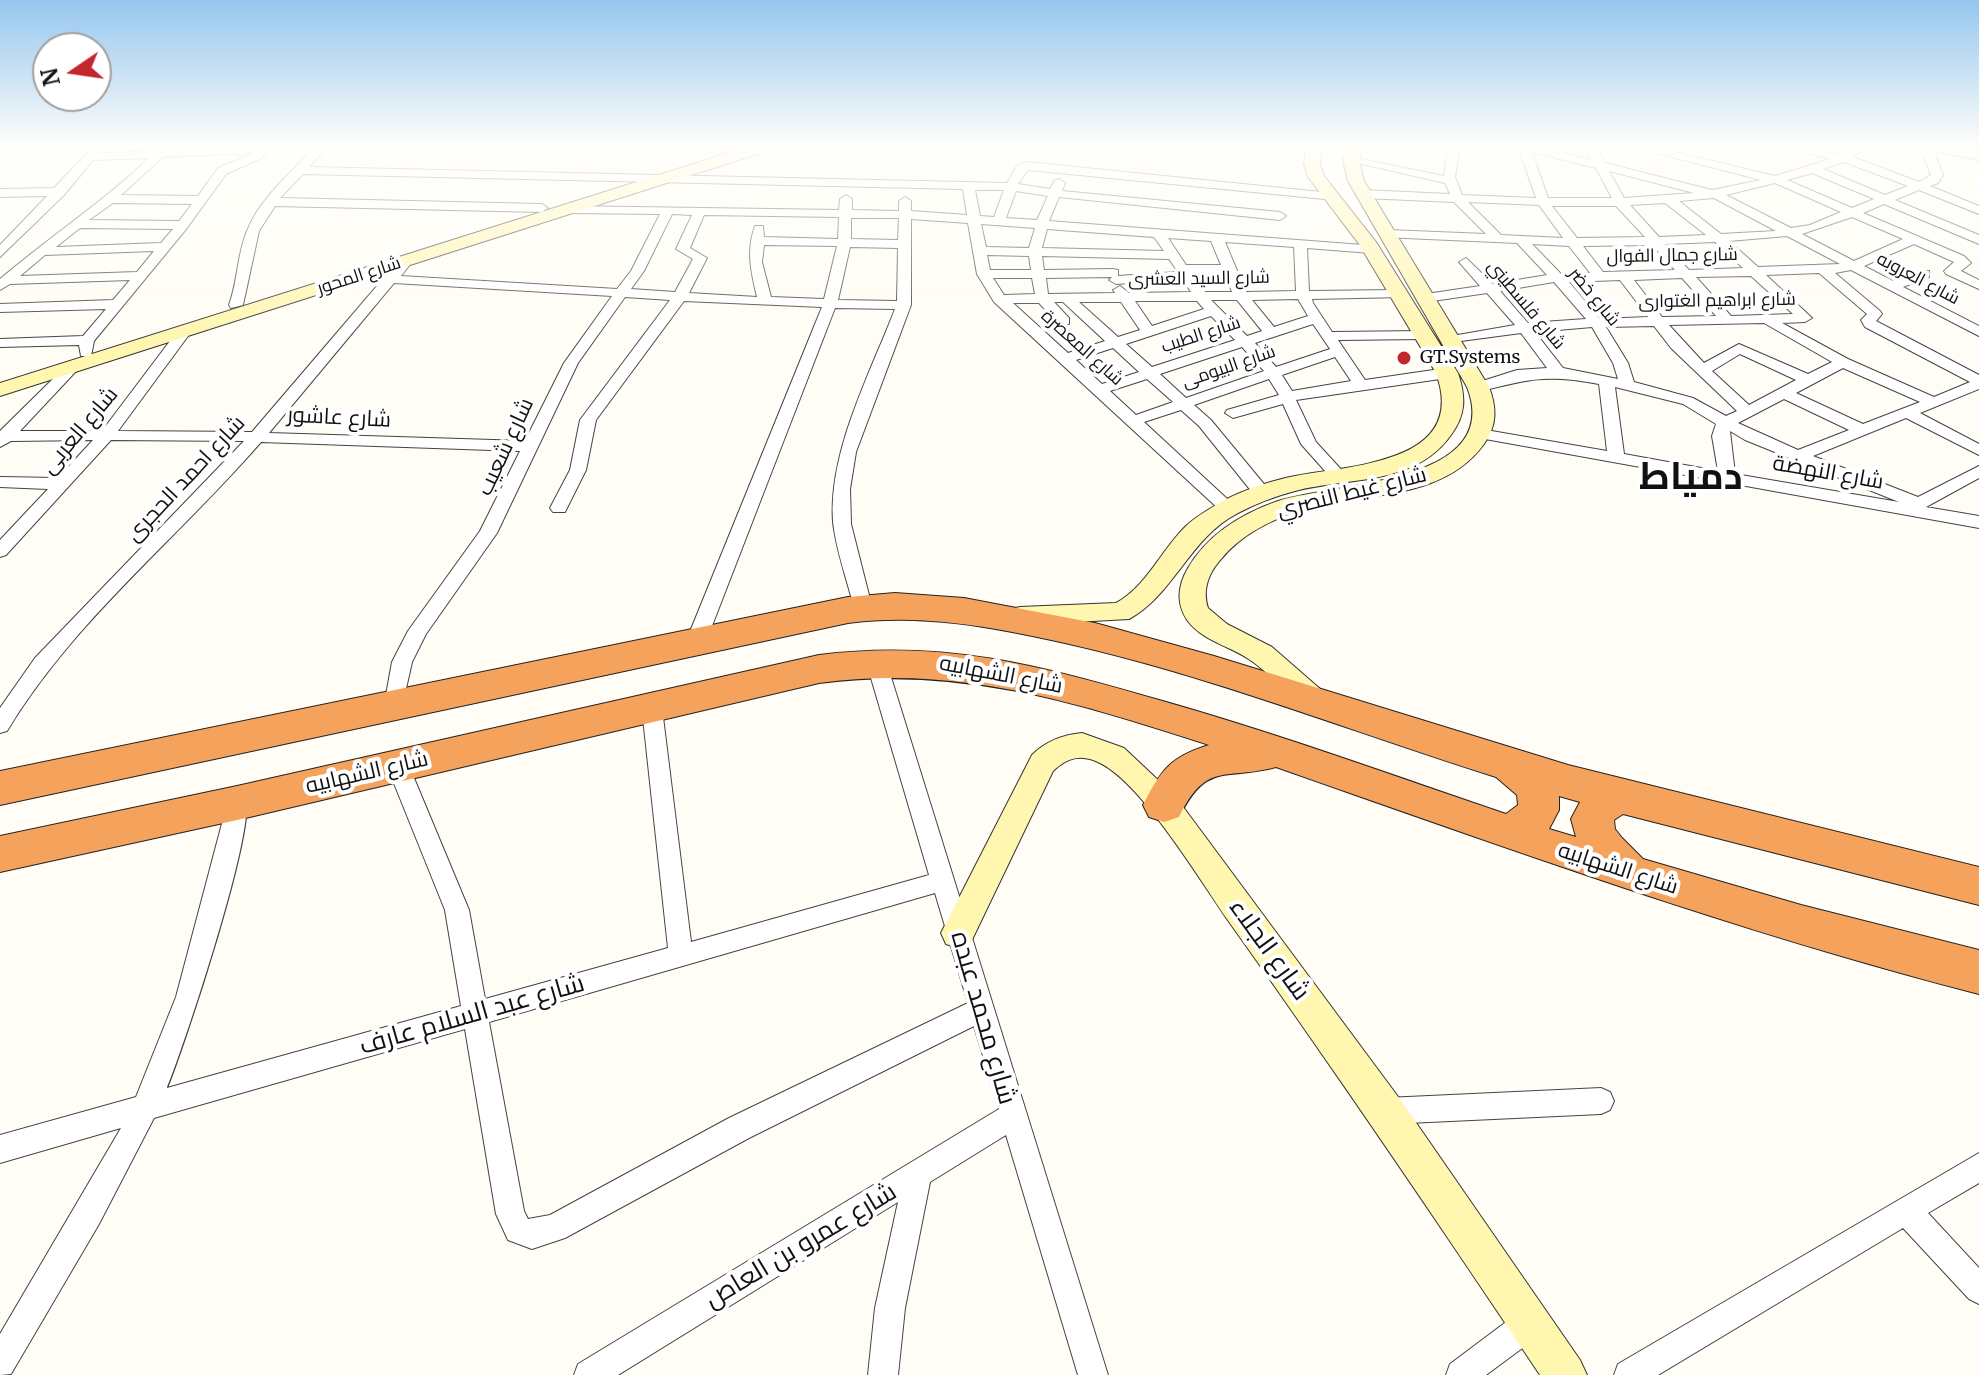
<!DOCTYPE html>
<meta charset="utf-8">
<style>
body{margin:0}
#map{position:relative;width:1979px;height:1375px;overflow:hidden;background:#fffdf5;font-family:Merriweather,serif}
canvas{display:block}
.north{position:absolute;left:32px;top:32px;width:80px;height:80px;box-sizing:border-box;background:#fff;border:2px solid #a0a0a0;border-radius:50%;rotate:257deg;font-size:22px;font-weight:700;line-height:32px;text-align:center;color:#111}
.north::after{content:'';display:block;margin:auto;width:28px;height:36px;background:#c4262e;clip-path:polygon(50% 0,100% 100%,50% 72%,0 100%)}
</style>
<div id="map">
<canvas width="1979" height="1375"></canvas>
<div class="north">N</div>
</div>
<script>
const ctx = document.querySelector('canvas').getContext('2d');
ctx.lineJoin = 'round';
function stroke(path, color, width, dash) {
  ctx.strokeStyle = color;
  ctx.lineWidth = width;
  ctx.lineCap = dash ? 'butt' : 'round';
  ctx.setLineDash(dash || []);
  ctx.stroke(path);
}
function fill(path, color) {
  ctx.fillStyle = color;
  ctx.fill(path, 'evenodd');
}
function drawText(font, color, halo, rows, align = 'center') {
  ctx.font = font + ' Merriweather,Cairo,serif';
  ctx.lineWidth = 8;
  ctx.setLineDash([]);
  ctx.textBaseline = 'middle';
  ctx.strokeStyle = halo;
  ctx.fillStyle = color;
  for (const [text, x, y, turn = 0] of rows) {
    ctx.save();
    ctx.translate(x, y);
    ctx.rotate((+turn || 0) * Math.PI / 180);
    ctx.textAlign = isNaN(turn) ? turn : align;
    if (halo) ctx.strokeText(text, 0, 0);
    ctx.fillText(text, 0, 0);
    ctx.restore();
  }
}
const street = new Path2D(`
 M93,147H105L100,153L157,151L160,147H173L170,150L262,147L266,152L262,158L226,174L187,228L94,341L91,356H81L79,345L0,347V339L83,336L106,309L0,312V304L113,300L130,280L10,284L0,290V279C48,238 102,203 149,158L93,160L64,195L0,257V245L47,196L0,197V189L54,188ZM251,153H254L218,168L198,196L121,195L163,157ZM113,203L192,204L179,221L89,220ZM80,228L173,229L161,243L56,247ZM154,251L137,272L20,276L45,255Z
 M315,147H327L309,167L1007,183L1017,166L1027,162L1331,193L1335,194V200L1028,170L1018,184L1050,189L1055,180L1059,179L1065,183L1062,191L1280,212L1286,216L1280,220L1059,197L1049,221L1376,246V252L1371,253L1307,248L1309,291L1399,290L1404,291V297L1312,299L1313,303L1332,332L1424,331L1431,335L1424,339L1338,340L1365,380L1447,368L1455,373L1447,378L1296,400L1316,442L1348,477L1340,482L1334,481L1301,444L1283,404L1233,418L1225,413L1227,410L1279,395L1269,379L1194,405L1211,420L1268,489L1270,493L1262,498L1256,497L1199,426L1181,410L1144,422L1237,508L1228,514L1222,512L994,302L977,274L968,223L911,219V305L856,452L850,489L851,524L872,607L870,612H856L854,607C847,580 836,550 833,522C828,452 870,374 895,309L835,308L705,644L695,651L685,644L822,307L684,301L596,420L586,470L565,512H553L550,508L570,470L580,420L670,300L625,297L578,363L497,533L426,634L412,662L401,711H387L384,706L392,662L408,631L480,531L520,451L261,442C177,539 74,620 7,731L0,733V708L35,658L244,441L111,440L6,555L0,557V540L48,489L0,487V477L58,478L93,440L11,441L0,447V431L68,364L73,363L80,367L20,431H102L179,329L184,328L191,332L118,431L252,432L400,259L412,262L401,276L617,289L631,271L660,214L570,213L566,212V206L839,210L840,199L846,195L852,199V210L899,211V201L905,197L911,201V211L967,215L963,189L303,174L280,198L542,204L548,208L542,212L275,206L259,231L243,305L231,308L229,305C238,281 237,254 247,231C260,198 291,173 315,147ZM975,190H1004L994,217L980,216ZM1016,191L1048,196L1037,220L1006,218ZM672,214L692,215L676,249L693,259L675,292L631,289L644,271ZM704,215L839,217L838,239L764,237L763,226H755C746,250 751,272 757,297L689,293L707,258L690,248ZM851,218H899L898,240L851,239ZM981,224L1035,228L1029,248L986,247ZM1047,229L1154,237L1164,251L1042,248ZM1168,238L1211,241L1221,265H1186ZM1225,242L1294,247L1296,291L1246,292ZM764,245L837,246L824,299L771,297L762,262ZM850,247L898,248L897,301L838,300ZM987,255L1029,256L1031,270H990ZM1042,256L1169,259L1178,272L1118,276V270L1113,269L1044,270ZM1192,273H1225L1232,292H1205ZM1112,277L1109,280L1116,284L1183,280L1191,292L1129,293L1120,286L1113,290L1115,293L1048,294L1046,278ZM993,278H1032L1035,294L1004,295ZM394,283L612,296L564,363L525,441L269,433ZM1298,299L1308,316L1274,327L1252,300ZM1211,300H1237L1262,331L1247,336ZM1135,301H1197L1204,309L1152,326ZM1054,302H1063L1105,341L1068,353L1013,303H1039L1059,324H1069V318ZM1079,302H1121L1140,330L1118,337ZM1211,316L1235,340L1152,367L1126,344ZM1313,324L1330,349L1276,367L1255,343ZM1242,347L1264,371L1186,398L1160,374ZM1113,348L1139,372L1102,384L1076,360ZM1335,357L1351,381L1292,391L1282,375ZM1147,379L1173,402L1136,415L1110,391Z
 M1448,147H1460L1455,177L1462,195L1536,198L1518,147H1539L1591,160L1584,147H1596L1605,163L1712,190L1761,180L1633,147H1654L1775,176L1830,159L1786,147H1809L1841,154L1853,147H1867L1853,157L1919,182L1931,175L1920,147H1932L1943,175L1938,183L1930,186L1979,206V214L1919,190L1895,200L1979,235V244L1884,204L1863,213L1964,256L1971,263L1961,271L1979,280V289L1946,274L1944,271L1954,262L1914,244L1864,266L1893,281L1919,271H1929V277L1903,287L1979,326V336L1851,270L1835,273L1880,311L1882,314L1876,321L1979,375V389L1920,413L1979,444V455L1906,418L1813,456L1918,497L1979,466V478L1926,507L1979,516V528L1474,437V431L1480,429L1607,451L1599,384C1547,374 1528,379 1478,392L1473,390V384L1517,370L1547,368L1521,333L1446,343V337L1515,325L1487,293L1426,302L1419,298L1426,294L1480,286L1459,262L1466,258L1493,284L1547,275L1517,243L1383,237V231L1388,230L1486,234L1454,202L1363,198L1357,194L1363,190L1450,194L1445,183L1345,160L1351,157L1444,176ZM1532,152L1596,168L1612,198H1548ZM1844,162L1908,186L1885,195L1823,169ZM1609,171L1694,193L1624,198ZM1812,173L1874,199L1852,208L1787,180ZM1775,183L1841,212L1810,225L1791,228L1726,195ZM1714,198L1776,231L1721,234L1679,201ZM1468,202L1539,205L1563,238L1501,235ZM1665,203L1706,235L1659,237L1630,205ZM1552,206H1616L1645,237L1577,238ZM1852,217L1903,239L1854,261L1802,234ZM1787,236L1840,264L1758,267L1729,241ZM1715,242L1743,268L1689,270L1665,244ZM1532,244L1569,246L1590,273L1561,274ZM1652,245L1675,270L1603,272L1583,246ZM1819,273L1867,314L1861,320L1865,327L1970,382L1934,397L1848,359L1782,323L1805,322L1812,318L1766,275ZM1751,276L1793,314L1731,316L1696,277ZM1682,278L1716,316L1662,317L1634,280ZM1620,280L1648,317L1600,319L1569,282ZM1554,282L1586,319L1528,323L1500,291ZM1764,323L1832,362L1808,374L1739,344L1704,363L1669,325ZM1654,326L1671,348L1737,411L1726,416L1693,398L1634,382L1628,363L1606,327ZM1592,327L1613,363L1618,379L1563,368L1535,332ZM1740,354L1796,380L1749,405L1712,371ZM1843,368L1920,402L1863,424L1796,393ZM1615,387L1683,404L1716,424L1712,436L1718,471L1624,454ZM1784,399L1849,430L1798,450L1738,423ZM1730,431L1745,440L1899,502L1735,474Z
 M876,654L883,656L886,661L1108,1375H1078L1006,1135L930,1182L905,1308L898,1375H868L875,1308L898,1202L618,1375H574L578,1364L999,1109L974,1026L749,1138L565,1238L532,1249L508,1240L496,1214L465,1029L154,1118L99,1224L11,1374L0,1375V1334L121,1128L0,1163V1135L136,1097L176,997L229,797L237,794L245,797C258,824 183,1050 167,1088L461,1006L445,910L387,766L390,760L398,757L406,760L409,766L469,910L485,999L668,948L642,709L645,703H659L662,709L691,942L929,875L866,661L869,656ZM935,893L968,1003L729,1118L550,1215L528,1219L524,1211L489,1022Z
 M1601,1088L1610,1092L1614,1101L1610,1110L1601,1114L1386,1124L1377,1120L1373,1111L1377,1102L1386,1098Z
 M1979,1153V1183L1928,1213L1979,1268V1304L1969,1299L1903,1228L1658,1375H1614L1618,1364Z
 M1529,1309L1540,1313L1544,1324L1540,1335L1486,1375H1446L1450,1364L1518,1313Z`);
const secondary = new Path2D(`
 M747,147H772L770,150L0,396V383Z
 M1306,147H1322L1320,164L1324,176L1376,242L1458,373C1466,397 1466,415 1451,435C1415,486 1348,477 1295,491C1276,496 1255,504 1238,513C1190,537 1173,596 1129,619L1020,625L1011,623L1007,616L1011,609L1020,607L1116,603C1146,587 1162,549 1186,526C1194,518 1206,511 1216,505C1235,493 1267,482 1290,477C1347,465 1470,465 1436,373L1359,244L1308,177L1304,164Z
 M1347,147H1363L1359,160L1364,181L1489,387C1497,408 1497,426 1484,444C1443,501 1364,492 1305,509C1274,518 1242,534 1222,558C1209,572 1202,589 1208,608L1227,624L1272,647L1327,695L1331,703L1327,711L1317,714L1307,711C1289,694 1272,676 1253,662C1232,646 1203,642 1187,620C1176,603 1178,585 1188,568C1208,534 1241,514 1278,501C1333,483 1505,484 1467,387L1348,181L1343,160Z
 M1928,147L1979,150V160L1930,150Z
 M1082,733L1124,748L1175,796L1399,1098L1580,1360L1587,1375H1540C1437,1221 1334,1069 1227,919C1199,878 1143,786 1102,764C1082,753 1068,757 1053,771L970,944L958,948L946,944L941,933L1032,755C1046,741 1062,735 1082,733Z`);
const highway = new Path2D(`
 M895,593L964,598L1095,623L1214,656L1568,765L1979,867V905L1623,814L1614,820L1615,829L1622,838L1643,859L1801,905L1979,950V994C1738,932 1510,849 1276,767C1225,781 1207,760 1179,817L1164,822L1149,817L1143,805C1161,770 1170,757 1209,745C1078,703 959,664 819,683L237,820L0,872V836L237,786L819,655C944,639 1041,666 1159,700C1276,733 1391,775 1506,814L1518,805L1517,795L1496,777C1353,732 1212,676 1065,643C993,627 922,613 848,623L0,805V771L848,597ZM1559,796L1580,802L1571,819L1576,837L1549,829L1559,810Z`);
const markers = [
 [1404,358,8,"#c4262e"]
];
const farStreetnames = [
 ["شارع جمال الفوال",1672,256,-1],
 ["شارع المحور",359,276,-18],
 ["شارع السيد العشرى",1199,279,-1],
 ["شارع العروبه",1918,279,28],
 ["شارع خضر",1594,297,51],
 ["شارع ابراهيم الغتوارى",1717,301,-1],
 ["شارع فلسطيني",1526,305,50],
 ["شارع الطيب",1201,335,-18],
 ["شارع المعصرة",1082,348,42],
 ["شارع البيومى",1229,367,-19]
];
const farPoinames = [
 ["GT.Systems",1420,358]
];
const streetNames = [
 ["شارع عاشور",339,418,3],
 ["شارع العربى",80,431,-50],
 ["شارع شعيب",506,447,-65],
 ["شارع النهضة",1828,473,10],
 ["شارع احمد الحجرى",186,479,-47],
 ["شارع غيط النصري",1352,493,-14],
 ["شارع الشهابيه",1001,675,11],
 ["شارع الشهابيه",367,773,-13],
 ["شارع الشهابيه",1618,869,18]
];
const nearStreetnames = [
 ["شارع الجلاء",1269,950,54],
 ["شارع عبد السلام عارف",472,1015,-16],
 ["شارع محمد عبده",983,1018,74],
 ["شارع عمرو بن العاص",801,1246,-31]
];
const townNames = [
 ["دمياط",1691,478]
];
stroke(street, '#444', 2);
stroke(secondary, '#333', 2);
stroke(highway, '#222', 2);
fill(street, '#fff');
fill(secondary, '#fff6b0');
fill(highway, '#f5a25d');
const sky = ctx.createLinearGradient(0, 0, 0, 340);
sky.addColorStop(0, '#95c6ee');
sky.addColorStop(0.43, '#fffefa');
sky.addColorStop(1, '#fffefa00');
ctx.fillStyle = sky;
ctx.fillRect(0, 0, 1979, 340);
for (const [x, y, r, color] of markers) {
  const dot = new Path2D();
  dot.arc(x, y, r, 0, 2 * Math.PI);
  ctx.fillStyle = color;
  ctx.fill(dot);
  stroke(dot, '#fff', 3);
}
drawText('18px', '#111', '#fff', farStreetnames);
drawText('18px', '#111', '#fff', farPoinames, 'left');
drawText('22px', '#111', '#fff', streetNames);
drawText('26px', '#111', '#fff', nearStreetnames);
drawText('bold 38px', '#111', '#fff', townNames);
</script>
